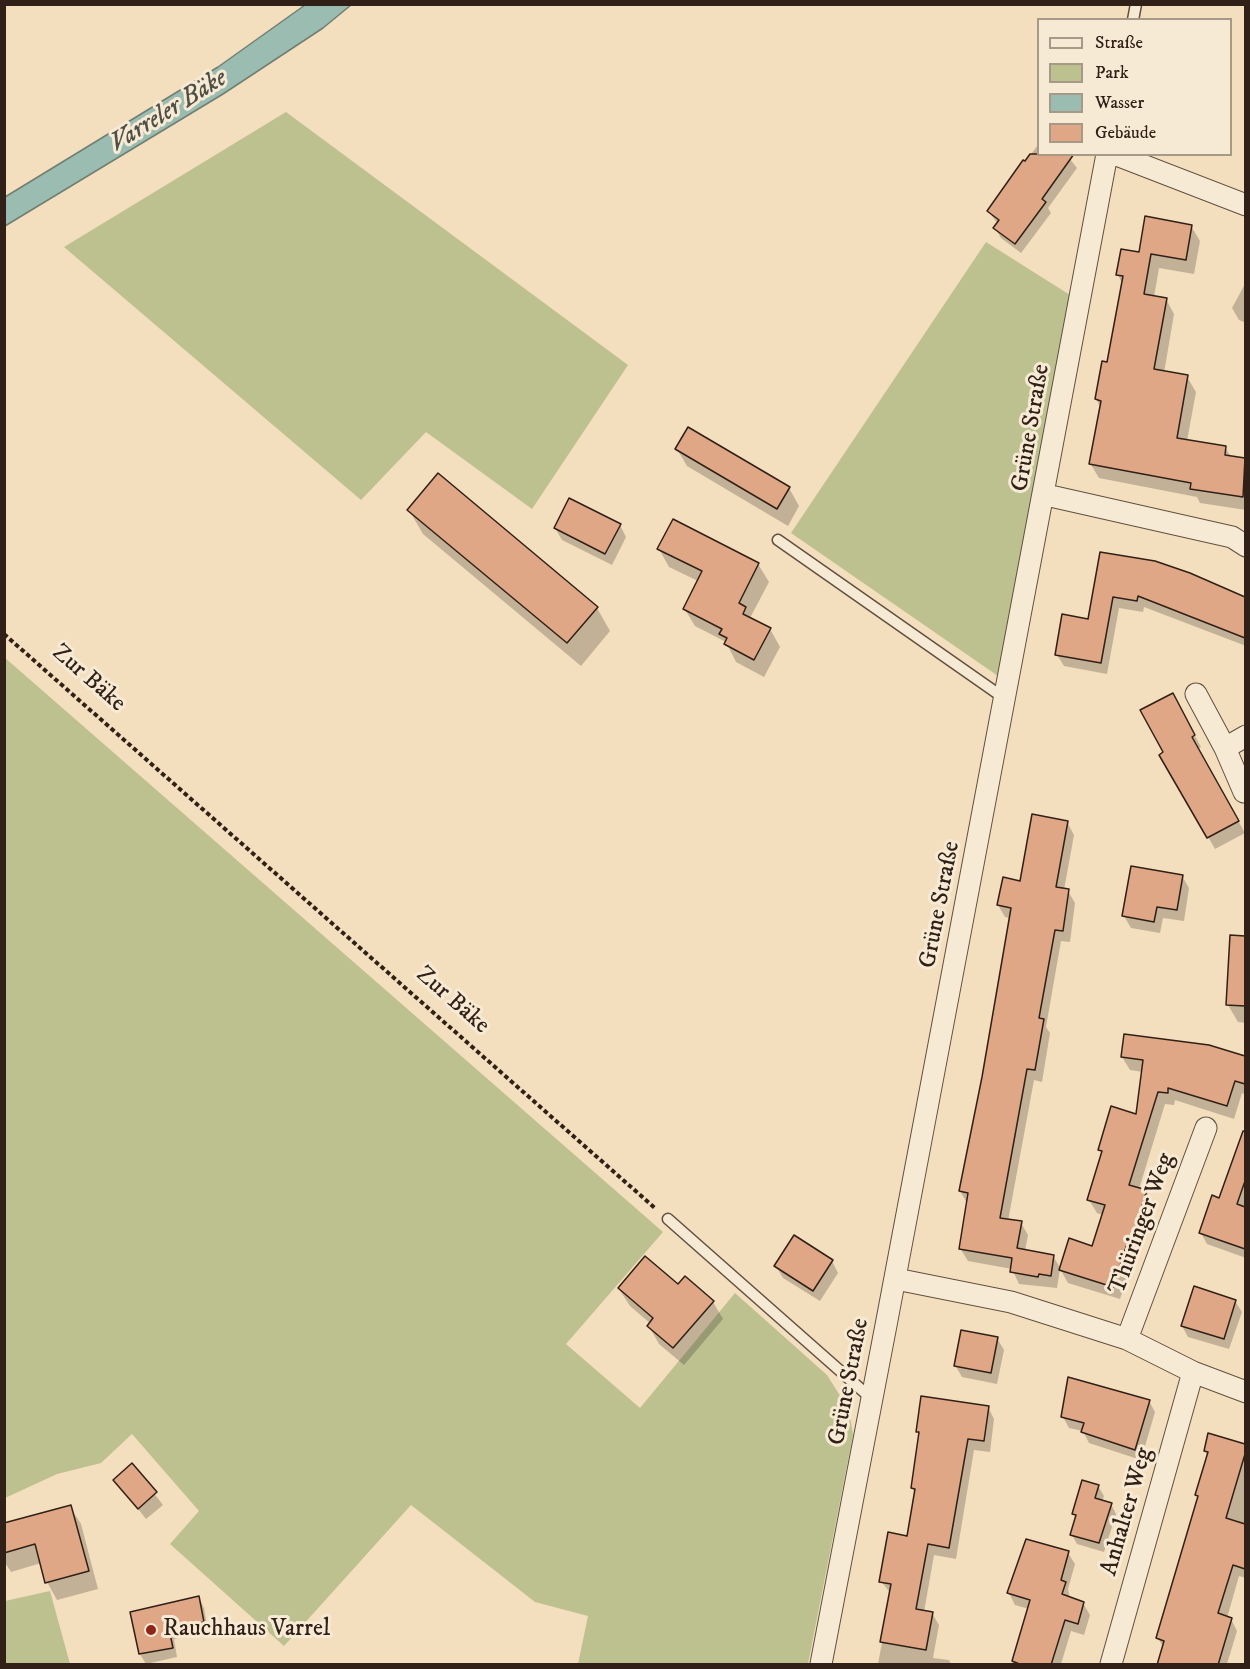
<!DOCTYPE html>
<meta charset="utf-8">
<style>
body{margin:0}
#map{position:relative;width:1250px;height:1669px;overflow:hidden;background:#f3debd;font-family:"IM FELL DW Pica",serif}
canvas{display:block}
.frame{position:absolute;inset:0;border:6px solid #302017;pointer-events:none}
.legend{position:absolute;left:1037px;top:18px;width:195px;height:138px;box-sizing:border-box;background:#f7ead4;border:2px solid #a79988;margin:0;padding:8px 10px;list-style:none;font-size:18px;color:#302017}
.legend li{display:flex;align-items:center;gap:12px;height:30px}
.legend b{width:30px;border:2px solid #a79988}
</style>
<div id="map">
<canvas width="1250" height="1669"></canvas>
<div class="frame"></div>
<ul class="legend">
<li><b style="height:8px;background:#f7ead4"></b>Straße</li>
<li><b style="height:16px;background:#bdc190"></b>Park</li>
<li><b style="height:16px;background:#9bbcb0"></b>Wasser</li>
<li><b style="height:16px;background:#dfa785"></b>Gebäude</li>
</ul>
</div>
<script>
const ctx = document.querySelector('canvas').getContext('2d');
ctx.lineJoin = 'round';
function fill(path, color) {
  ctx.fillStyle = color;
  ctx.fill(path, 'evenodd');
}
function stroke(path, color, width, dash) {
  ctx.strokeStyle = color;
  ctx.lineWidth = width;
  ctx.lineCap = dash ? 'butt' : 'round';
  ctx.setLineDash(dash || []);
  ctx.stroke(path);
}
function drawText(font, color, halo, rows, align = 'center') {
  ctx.font = font + ' "IM FELL DW Pica",serif';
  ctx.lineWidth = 6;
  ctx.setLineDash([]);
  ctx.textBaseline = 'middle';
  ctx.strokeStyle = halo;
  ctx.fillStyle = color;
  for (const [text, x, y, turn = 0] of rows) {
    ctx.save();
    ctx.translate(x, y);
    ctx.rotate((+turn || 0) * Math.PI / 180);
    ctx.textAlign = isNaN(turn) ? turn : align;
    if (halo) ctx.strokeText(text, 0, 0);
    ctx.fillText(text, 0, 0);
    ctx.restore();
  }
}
const green = new Path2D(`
 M286,112L628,365L532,509L426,432L361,500L64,247Z
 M986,242L1070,295L998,676L791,533Z
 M4,657L663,1232L566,1344L640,1408L735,1293L827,1375L849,1410L853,1435L808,1664H578L588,1616L535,1602L411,1505L284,1646L170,1544L199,1511L132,1434L101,1463L57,1474L5,1498Z
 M50,1591L70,1664H5V1601Z`);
const water = new Path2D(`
 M305,5H351L323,28L223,94L5,226V197L218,67Z`);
const shadow = new Path2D(`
 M1038,145V154H1066L1077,168L1048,208L1051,213L1021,253L1001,238L995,228L998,224L988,211Z
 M1191,226L1200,241L1194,274L1159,268L1154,297L1166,299L1174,314L1164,373L1187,377L1196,392L1187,441L1225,447L1231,457L1246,460V510L1200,503L1197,497L1099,478L1090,463L1101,408L1096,399L1108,363L1123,285L1118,275L1140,253Z
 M1246,282V323L1239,320L1232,308Z
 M677,449L789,488L799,506L788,526L687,466Z
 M409,510L597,608L610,631L581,666L423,534Z
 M620,525L626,537L612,565L562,540L555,528Z
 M659,549L758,564L769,582L750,618L770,629L780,647L764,677L736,662L726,642L695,626L684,608L698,581L669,567Z
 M1101,553L1155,563L1246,598V646L1144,607L1143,612L1119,608L1107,674L1064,666L1057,655L1089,621Z
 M1179,707L1201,747L1198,749L1245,833L1215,849L1161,755L1165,753Z
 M1067,822L1074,835L1064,890L1068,891L1075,903L1070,942L1061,941L1046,1027L1050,1033L1042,1082L1034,1080L1008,1221L1021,1223L1028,1235L1025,1251L1053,1256L1061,1269L1093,1248L1103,1215L1097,1213L1089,1200L1102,1155L1100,1150L1137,1116L1143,1072L1130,1070L1122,1057L1209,1046L1246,1058V1095L1242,1093L1234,1119L1175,1100L1174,1105L1165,1104L1139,1189L1146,1191L1153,1204L1138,1254L1135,1253L1120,1299L1068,1283L1060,1269L1057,1288L1019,1284L1012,1269L968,1261L960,1248L967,1203L960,1191L984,1077L1010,918L1005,917L998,905L1022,882Z
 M1182,876L1189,888L1184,921L1163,918L1160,933L1131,928L1124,916Z
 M1231,943L1246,944V1023L1238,1022L1228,1005Z
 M1241,1141L1246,1143V1258L1207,1244L1201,1233L1220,1200Z
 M832,1261L838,1273L820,1301L783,1278L776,1266Z
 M678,1286L713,1302L723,1319L684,1365L659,1344L649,1326L651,1324L630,1306L619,1289Z
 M1235,1301L1242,1312L1229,1349L1188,1337L1182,1326Z
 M997,1338L1004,1350L997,1384L962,1377L955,1365Z
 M1149,1401L1155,1412L1141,1460L1089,1443L1083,1431L1069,1428L1063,1417Z
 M988,1407L994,1419L990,1452L974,1450L956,1559L934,1555L924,1612L932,1613L939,1625L933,1658L949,1660L951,1664H878L891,1594L881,1581L909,1538L916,1495L912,1488L920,1437L918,1431Z
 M1209,1435L1246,1446V1578L1239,1576L1227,1618L1231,1619L1237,1631L1227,1664H1158L1163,1647L1158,1638L1199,1497L1208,1457L1205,1451Z
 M132,1465L163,1505L146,1519L115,1480Z
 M1098,1486L1104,1496L1102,1502L1111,1504L1116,1514L1104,1552L1077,1544L1072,1535L1077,1519L1073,1513Z
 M70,1507L81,1524L98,1589L57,1600L47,1582L41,1563L11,1572L4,1561V1525Z
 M1068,1553L1075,1564L1068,1589L1070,1599L1083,1603L1090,1615L1084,1635L1071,1631L1061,1664H1012L1029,1609L1015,1605L1009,1593Z
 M199,1598L204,1608L208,1632L174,1639L177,1657L146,1664L140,1654Z`);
const building = new Path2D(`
 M1030,154H1074L1042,199L1046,202L1015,244L993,228L999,220L987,211L1023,160L1025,161Z
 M1145,216L1192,225L1186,260L1151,254L1144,294L1167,298L1154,369L1188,375L1177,438L1226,446L1225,455L1245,458L1243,497L1190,489L1191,483L1089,464L1101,401L1095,399L1102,361L1107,362L1123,276L1116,275L1121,249L1139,252Z
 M688,427L790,487L777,509L675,449Z
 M438,473L598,607L567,643L407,510Z
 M569,498L621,524L605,554L554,528Z
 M673,519L759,563L739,603L746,607L743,614L771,628L754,660L724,644L727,638L719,634L722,629L683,609L702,571L657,549Z
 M1100,552L1155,561L1190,573L1245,597V638L1138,596L1137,601L1113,597L1101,663L1055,655L1062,614L1088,619Z
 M1173,693L1195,735L1192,737L1239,821L1207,838L1159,755L1163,752L1140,710Z
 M1032,814L1068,821L1056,887L1069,889L1063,931L1055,930L1039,1018L1044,1019L1035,1070L1027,1069L1000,1218L1022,1221L1017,1248L1054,1255L1051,1276L1039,1274L1038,1277L1010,1272L1012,1258L959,1249L968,1193L959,1191L982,1077L1011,908L997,905L1003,877L1020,881Z
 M1131,866L1183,875L1177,910L1157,907L1154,922L1122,916Z
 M1230,935L1245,936V1006L1226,1005Z
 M1124,1034L1209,1045L1245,1056V1084L1235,1081L1227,1106L1168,1088V1093L1158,1092L1129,1185L1147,1190L1131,1242L1128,1241L1113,1287L1059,1270L1069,1238L1092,1246L1105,1205L1087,1200L1102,1151L1098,1150L1111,1106L1136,1114L1143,1060L1121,1057Z
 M1243,1131H1245V1181L1237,1204L1245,1207V1249L1199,1233L1212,1195L1219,1198Z
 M794,1235L833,1260L813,1291L774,1266Z
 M645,1256L678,1284L685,1276L714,1301L673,1348L647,1326L653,1318L618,1288Z
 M1194,1286L1236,1300L1224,1339L1181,1326Z
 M961,1330L998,1337L991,1373L954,1366Z
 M1068,1377L1150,1400L1135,1450L1081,1432L1084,1423L1061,1417Z
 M921,1396L989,1406L984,1441L968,1439L949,1548L928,1544L916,1609L933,1612L926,1650L880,1642L891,1584L879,1582L888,1532L907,1536L915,1489L911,1488L919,1432H916Z
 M1208,1433L1245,1444V1454L1226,1518L1245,1524V1569L1233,1565L1218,1613L1232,1618L1218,1665H1157L1164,1641L1156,1638L1198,1496L1195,1495L1208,1452L1204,1451Z
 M132,1463L157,1492L138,1509L113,1480Z
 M1082,1480L1099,1485L1095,1498L1112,1503L1099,1543L1070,1535L1076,1515L1072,1514Z
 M71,1505L89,1571L45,1583L35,1544L4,1553V1523Z
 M1026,1539L1069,1551L1061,1580L1066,1582L1062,1594L1084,1602L1078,1624L1065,1620L1051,1665H1022L1012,1661L1030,1600L1007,1593Z
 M199,1596L204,1622L169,1629L173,1648L139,1654L130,1612Z`);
const path = new Path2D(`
 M4,634L656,1209`);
const service = new Path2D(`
 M1133,20L1136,4
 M778,540L1004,698
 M668,1219L872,1399`);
const minor = new Path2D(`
 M1114,154L1246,205
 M1046,495L1232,537L1246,546
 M1196,694L1225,748L1246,736
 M1225,748L1244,792
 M896,1279L1011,1302L1127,1339L1193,1372L1246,1392
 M1127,1339L1206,1128
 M821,1664C917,1161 1016,659 1107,154
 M1111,1664L1193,1372`);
const markers = [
 [151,1630,6,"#8f2418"]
];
const streetNames = [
 ["Grüne Straße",1032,428,-80],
 ["Zur Bäke",88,679,41],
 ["Grüne Straße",941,905,-79],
 ["Zur Bäke",452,1001,41],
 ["Thüringer Weg",1143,1224,-70],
 ["Grüne Straße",850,1382,-79],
 ["Anhalter Weg",1128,1512,-74]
];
const poiNames = [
 ["Rauchhaus Varrel",163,1630]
];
const waterNames = [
 ["Varreler Bäke",169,112,-32]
];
fill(green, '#bdc190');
fill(water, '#9bbcb0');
stroke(water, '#707e73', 1.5);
fill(shadow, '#0003');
fill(building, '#dfa785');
stroke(building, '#302017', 1.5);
stroke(service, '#615040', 13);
stroke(minor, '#615040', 23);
stroke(path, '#302017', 4, [4.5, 3]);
stroke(service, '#f7ead4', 10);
stroke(minor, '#f7ead4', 21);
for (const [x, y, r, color] of markers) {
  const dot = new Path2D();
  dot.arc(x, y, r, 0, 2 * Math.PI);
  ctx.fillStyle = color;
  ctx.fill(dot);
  stroke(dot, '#f7ead4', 2);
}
drawText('24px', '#302017', '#f7ead4', streetNames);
drawText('24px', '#302017', '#f7ead4', poiNames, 'left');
drawText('italic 26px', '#504f45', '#f7ead4', waterNames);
</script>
